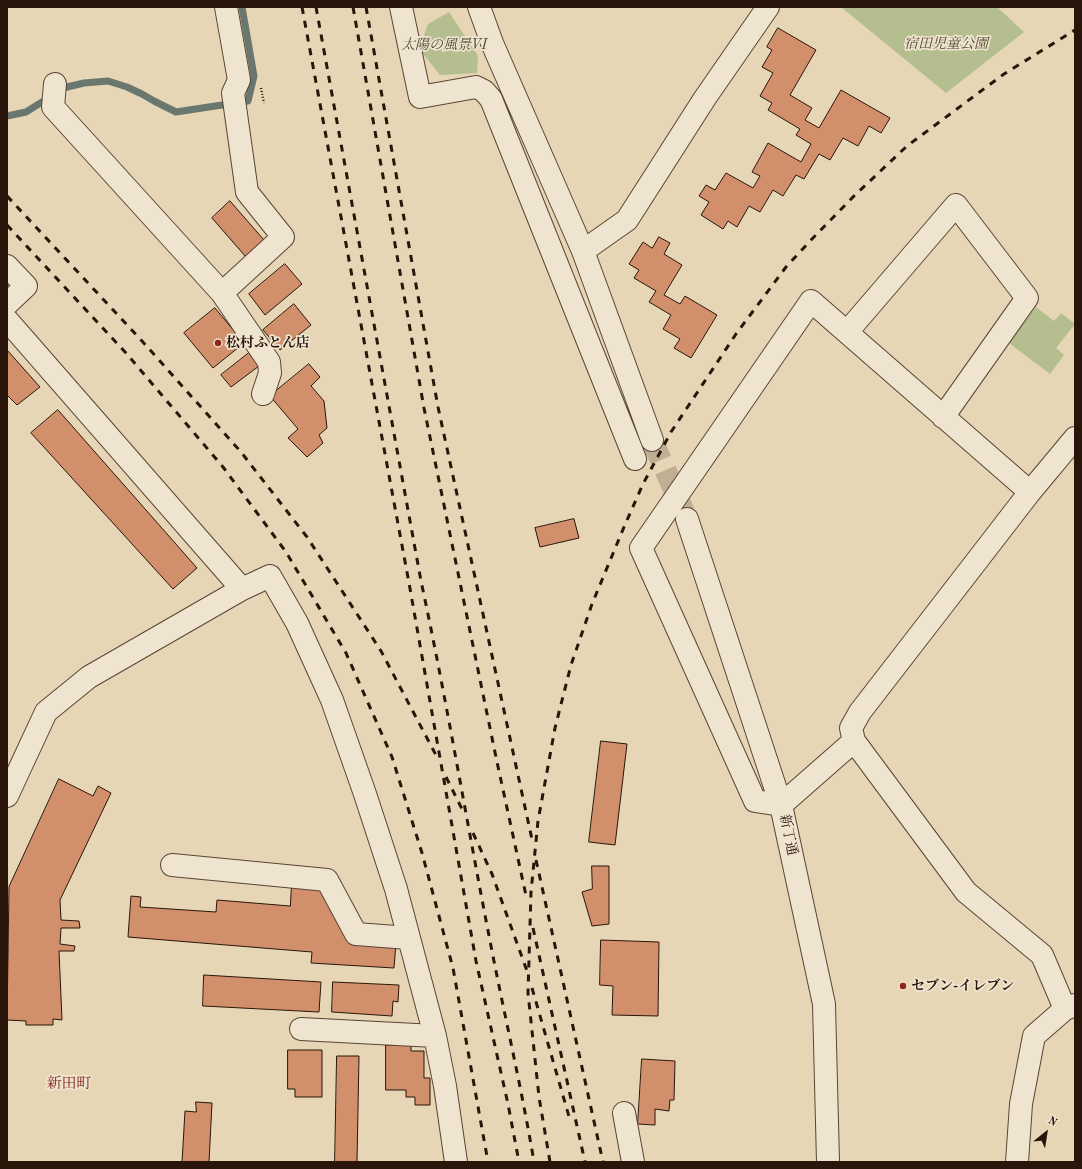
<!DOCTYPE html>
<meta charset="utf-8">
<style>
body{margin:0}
#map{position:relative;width:1082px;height:1169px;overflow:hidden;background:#e6d6b5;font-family:"Old Standard TT",serif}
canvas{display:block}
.frame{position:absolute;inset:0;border:8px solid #29150a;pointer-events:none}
.north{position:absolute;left:1026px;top:1113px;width:40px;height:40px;-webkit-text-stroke:3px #efe4cf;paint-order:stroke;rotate:30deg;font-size:11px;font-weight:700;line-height:16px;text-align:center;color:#29150a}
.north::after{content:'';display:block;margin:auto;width:14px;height:18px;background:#29150a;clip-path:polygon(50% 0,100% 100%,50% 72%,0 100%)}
</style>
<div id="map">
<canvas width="1082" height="1169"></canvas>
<div class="frame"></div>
<div class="north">N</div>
</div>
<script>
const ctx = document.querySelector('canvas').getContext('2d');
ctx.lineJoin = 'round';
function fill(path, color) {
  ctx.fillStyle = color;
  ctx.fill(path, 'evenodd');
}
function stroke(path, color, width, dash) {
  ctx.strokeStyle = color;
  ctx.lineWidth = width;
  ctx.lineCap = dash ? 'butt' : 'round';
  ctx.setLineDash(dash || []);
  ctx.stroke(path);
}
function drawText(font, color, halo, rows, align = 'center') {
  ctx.font = font + ' "Old Standard TT","Noto Serif JP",serif';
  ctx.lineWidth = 3.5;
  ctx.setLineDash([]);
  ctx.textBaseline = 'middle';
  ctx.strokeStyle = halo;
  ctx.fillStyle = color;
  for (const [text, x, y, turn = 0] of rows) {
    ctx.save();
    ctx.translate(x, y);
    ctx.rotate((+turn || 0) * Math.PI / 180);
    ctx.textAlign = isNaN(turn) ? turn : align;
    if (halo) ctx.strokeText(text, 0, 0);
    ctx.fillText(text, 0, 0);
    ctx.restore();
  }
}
const green = new Path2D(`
 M841,7H997L1024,32L946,93Z
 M449,12L478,56L477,73L440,75L419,49L428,24Z
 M1036,307L1054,321L1061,313L1075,324L1056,348L1064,355L1050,374L1009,343Z`);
const stream = new Path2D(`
 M58,91L63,88L84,83L108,81L127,87L142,94L154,101L176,112L248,101L254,76L242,7
 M7,116L26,112L50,97`);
const building = new Path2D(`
 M778,28L816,50L790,95L812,108L805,120L819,128L841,90L890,118L881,133L869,126L858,146L843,138L830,160L819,154L804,179L796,175L783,196L773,190L760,212L749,206L737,227L728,221L723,229L701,215L709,202L699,196L706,185L715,190L726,173L753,188L760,176L752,172L768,143L801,162L811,144L796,135L800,129L768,110L772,103L760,96L773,73L762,67L772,50L767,47Z
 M230,201L264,240L246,257L212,218Z
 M659,237L670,243L664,254L682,265L664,295L680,304L685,296L717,315L691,358L674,348L680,339L663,329L671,315L649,302L656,291L634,278L639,270L629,264L643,242L652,248Z
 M285,264L302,284L265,315L249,294Z
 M294,304L311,325L280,350L263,330Z
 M215,308L244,343L213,368L184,333Z
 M7,350L40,387L17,405L7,395Z
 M249,353L259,366L231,387L221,375Z
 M309,364L320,377L311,386L324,401L327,428L319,435L323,443L307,457L288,438L298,429L270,396Z
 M58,410L197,568L173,589L31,433Z
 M574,519L579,538L540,547L535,528Z
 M601,741L627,744L615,845L589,842Z
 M59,779L93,796L98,786L111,793L60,900L61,920L79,921L80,928H61L60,944L75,946L74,951H59L62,1020L53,1019V1025H26V1021L7,1020L9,887Z
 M592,866H609V924L592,926L582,892L592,889Z
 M292,882L324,884L352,939L396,943L394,968L311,963L312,952L128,937L131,896L141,897L140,907L216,912L217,900L290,906Z
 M601,940L659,942L658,1016L612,1015L613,986L600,985Z
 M204,975L321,982L319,1012L203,1006Z
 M333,982L399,985L398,1002L393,1001L392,1016L332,1012Z
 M386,1045H411V1051H424V1078H430V1105H415V1097H406V1090H386Z
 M288,1050H322V1097H295V1089H288Z
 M337,1056H359L357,1162H335Z
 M642,1059L675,1061L674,1100H670L669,1111L655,1109V1125L638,1124Z
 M196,1102L212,1103L209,1162H182L185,1111L196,1112Z`);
const minorTunnel = new Path2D(`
 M652,440L684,512`);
const path = new Path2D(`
 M261,88L264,103`);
const minor = new Path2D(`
 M401,7L420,97L476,87L484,91L491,99L635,459
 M479,7L492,43L583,251L652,440
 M55,84L53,107L222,293L269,362L270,373L263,394
 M583,251L627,220L705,98L768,7
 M7,266L26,286L7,304
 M222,293L283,237L247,192L233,93L239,80L226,7
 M7,320L242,589
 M847,332L956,205L1027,298L943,417
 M1030,492L811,301L641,548L755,801L781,805L854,741L966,892L1042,955L1065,1009
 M687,519L781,805L824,1004L828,1162
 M854,741L851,728L860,712L1030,492L1075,438
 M7,796L46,712L89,677L242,589L270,576L297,623L332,700L365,794L396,889L435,1036L445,1086L456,1162
 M172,865L327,880L356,934L409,938
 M301,1029L435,1036
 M624,1113L633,1162
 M1017,1162L1021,1104L1034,1036L1065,1009L1075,1005`);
const rail = new Path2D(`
 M302,7L409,583L476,961L508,1104L519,1162
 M316,7L421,581C447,702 467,824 491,946C505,1018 522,1090 534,1162
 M353,7L424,408L497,762L527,900
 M366,7L438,407L533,844
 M7,196L142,341L241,452L307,537L381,651L437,757
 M7,225L126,353L223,467L286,552L346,653L392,757L422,853L453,968L488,1162
 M446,777L463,811
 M473,833L492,874L527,971
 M536,860L603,1162
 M533,928L585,1162
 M532,988L570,1120
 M550,1162L539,1097L528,993L531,892L538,821L555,728L571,665L592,604L624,527L643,484L671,432L736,334L786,267L812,239L854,196L907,146L1004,74L1075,30`);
const markers = [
 [218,343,4,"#8f2418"],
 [903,986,4,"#8f2418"]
];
const parkNames = [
 ["宿田児童公園",946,44],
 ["太陽の風景VI",444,45]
];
const poiNames = [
 ["松村ふとん店",226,343],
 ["セブン-イレブン",911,986]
];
const streetNames = [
 ["新丁通",788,835,78]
];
const neighbourhoodNames = [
 ["新田町",69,1084]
];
fill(green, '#b4be8e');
stroke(stream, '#6a776e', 7);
fill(building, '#d18f6b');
stroke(building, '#29150a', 1);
stroke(minorTunnel, '#c0af93', 22, [22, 11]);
stroke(minor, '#584535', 24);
stroke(path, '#29150a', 2.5, [1, 2]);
stroke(minor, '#efe4cf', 22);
stroke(rail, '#29150a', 3, [7, 7]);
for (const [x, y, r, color] of markers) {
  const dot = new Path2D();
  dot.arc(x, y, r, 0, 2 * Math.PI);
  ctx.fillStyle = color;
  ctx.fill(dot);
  stroke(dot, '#efe4cf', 1.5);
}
drawText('italic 14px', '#534832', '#efe4cf', parkNames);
drawText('bold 14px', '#29150a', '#efe4cf', poiNames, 'left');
drawText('14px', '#29150a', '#efe4cf', streetNames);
drawText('15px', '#7a1f14', '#efe4cf', neighbourhoodNames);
</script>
